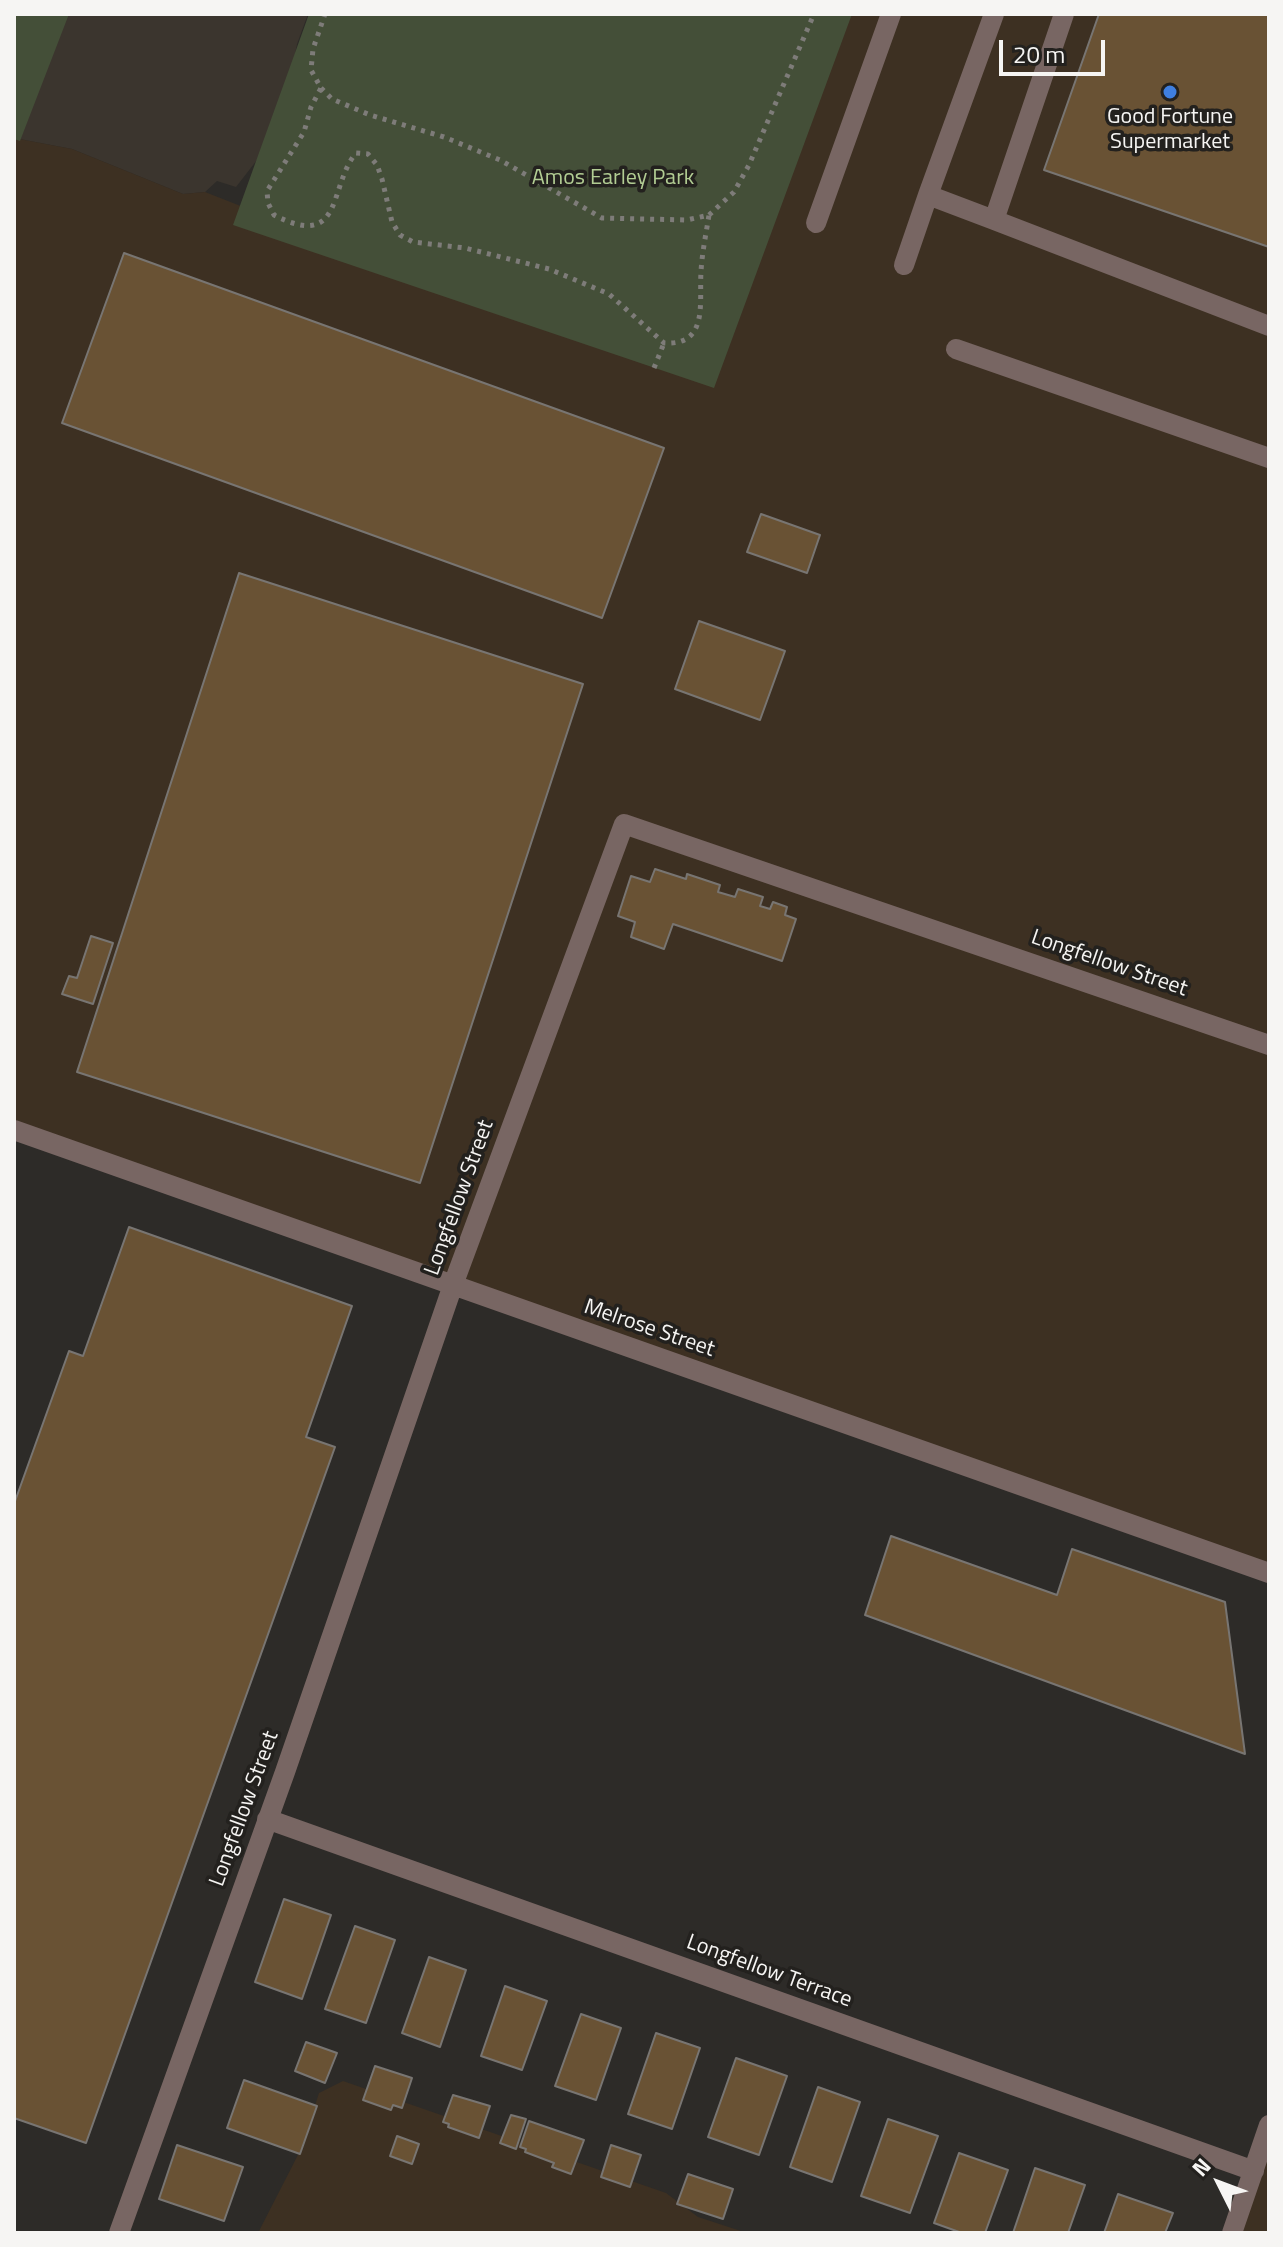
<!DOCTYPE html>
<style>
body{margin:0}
#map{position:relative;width:1283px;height:2247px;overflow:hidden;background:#2d2b28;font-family:"Titillium Web",sans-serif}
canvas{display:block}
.frame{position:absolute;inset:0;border:16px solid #f6f5f3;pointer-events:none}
.north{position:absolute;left:1179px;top:2143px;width:80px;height:80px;-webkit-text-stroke:6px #23211e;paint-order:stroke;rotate:312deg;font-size:22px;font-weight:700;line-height:32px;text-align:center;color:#f6f5f3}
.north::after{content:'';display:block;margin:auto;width:28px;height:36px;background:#f6f5f3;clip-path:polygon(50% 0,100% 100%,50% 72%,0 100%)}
.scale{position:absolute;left:999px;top:40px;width:106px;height:36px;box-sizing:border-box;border:4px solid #f6f5f3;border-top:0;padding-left:10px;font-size:24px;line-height:28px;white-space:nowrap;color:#f6f5f3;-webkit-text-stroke:6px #23211e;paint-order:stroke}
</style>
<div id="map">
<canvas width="1283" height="2247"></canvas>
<div class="frame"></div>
<div class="north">N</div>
<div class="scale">20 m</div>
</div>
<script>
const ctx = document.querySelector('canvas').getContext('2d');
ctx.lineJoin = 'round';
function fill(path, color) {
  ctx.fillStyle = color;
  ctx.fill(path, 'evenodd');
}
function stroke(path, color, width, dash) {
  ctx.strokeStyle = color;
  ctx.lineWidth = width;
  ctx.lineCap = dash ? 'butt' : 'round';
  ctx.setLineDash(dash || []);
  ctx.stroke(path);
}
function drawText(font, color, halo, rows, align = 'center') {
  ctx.font = font + ' "Titillium Web",sans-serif';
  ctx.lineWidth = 7;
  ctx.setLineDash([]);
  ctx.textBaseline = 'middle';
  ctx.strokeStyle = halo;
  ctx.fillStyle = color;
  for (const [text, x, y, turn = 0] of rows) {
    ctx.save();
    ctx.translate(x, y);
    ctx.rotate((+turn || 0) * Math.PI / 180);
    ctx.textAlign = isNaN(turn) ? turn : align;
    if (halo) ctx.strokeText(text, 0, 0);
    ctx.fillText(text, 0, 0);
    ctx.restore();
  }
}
const built = new Path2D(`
 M14,14H308L297,44L281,129L236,187L217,181L205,192L183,194L72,149L14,138Z`);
const industrial = new Path2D(`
 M834,14H1269V1571L14,1126V138L72,149L183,194L205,192L391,265Z
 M343,2081L666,2193L698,2217L747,2233H258L301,2149L319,2093Z
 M1269,2120V2233H1229Z`);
const green = new Path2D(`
 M14,14H69L20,141L14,139Z
 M309,14H852L714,388L233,225Z`);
const building = new Path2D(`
 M1099,14H1269V247L1044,170Z
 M124,253L664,448L602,618L62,423Z
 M761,514L820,535L807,573L747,552Z
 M239,573L583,684L420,1183L77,1072Z
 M699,621L785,651L760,720L675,689Z
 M655,869L686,879L687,874L720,885L718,892L735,897L738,889L763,897L760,906L770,909L773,902L787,907L785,915L796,919L782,961L673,924L664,949L631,937L635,922L618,916L631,876L650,882Z
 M91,936L113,943L93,1004L62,994L69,976L77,978Z
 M129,1227L352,1306L306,1437L335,1447L86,2143L14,2118V1504L69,1351L83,1356Z
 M891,1536L1057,1595L1072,1549L1225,1602L1245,1754L865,1615Z
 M284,1899L331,1915L302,1999L255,1982Z
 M355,1926L395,1940L366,2023L325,2009Z
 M429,1957L466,1970L440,2047L402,2033Z
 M505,1986L547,2001L522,2070L481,2056Z
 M581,2014L621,2028L596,2100L555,2086Z
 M656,2033L700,2048L672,2129L628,2114Z
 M306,2042L337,2053L325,2083L295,2071Z
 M736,2058L787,2076L759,2155L708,2137Z
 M375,2066L412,2078L402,2108L393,2105L391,2110L363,2100Z
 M244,2080L317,2106L300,2154L227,2128Z
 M818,2087L860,2102L832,2182L790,2167Z
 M453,2095L490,2106L479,2138L448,2127L449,2124L443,2122Z
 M511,2115L526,2119L516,2149L500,2143Z
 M888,2119L938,2136L910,2213L861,2196Z
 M529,2121L584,2140L571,2174L552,2167L554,2163L525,2152L526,2149L520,2147Z
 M397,2136L419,2144L412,2164L390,2156Z
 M177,2145L243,2167L224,2221L159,2199Z
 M611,2145L641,2155L630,2187L601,2177Z
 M959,2153L1008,2170L985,2233H962L934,2223Z
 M1035,2168L1085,2185L1068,2233H1013Z
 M688,2174L733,2189L723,2219L677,2204Z
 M1118,2194L1173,2213L1165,2233H1104Z`);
const path = new Path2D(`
 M321,88L332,99L370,115L444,137L500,160L602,218L687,220L709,215C706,234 702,253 701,272C699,302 709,346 664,343L609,294L549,269L465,248L413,242L400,235L392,222L382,179L377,165L368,154L356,153C328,187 344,251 274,215L268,203L267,191L304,132L311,107L321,88L311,70L313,49L325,14
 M709,215L734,192L749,165L814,14
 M654,368L664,343`);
const minor = new Path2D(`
 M1064,14L994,220L1269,326
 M928,195L994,14
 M816,223L891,14
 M904,265L928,195L994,220
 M956,349L1269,458
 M14,1130L1269,1573
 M267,1819L1254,2171
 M119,2233L285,1772L453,1285L624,824L1269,1045
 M1232,2233L1269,2125`);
const markers = [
 [1170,92,8,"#3f7fe0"]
];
const poiNames = [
 ["Good Fortune",1170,118],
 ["Supermarket",1170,143]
];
const parkNames = [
 ["Amos Earley Park",613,179]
];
const streetNames = [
 ["Longfellow Street",1109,964,19],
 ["Longfellow Street",460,1198,-70],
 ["Melrose Street",649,1329,19],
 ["Longfellow Street",245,1809,-70],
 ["Longfellow Terrace",769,1972,20]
];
fill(built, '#3b352e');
fill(industrial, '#3d3022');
fill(green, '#444f38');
fill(building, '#695234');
stroke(building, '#787572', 2);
stroke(path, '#7e7c79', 5, [4, 6]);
stroke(minor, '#786663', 20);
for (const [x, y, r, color] of markers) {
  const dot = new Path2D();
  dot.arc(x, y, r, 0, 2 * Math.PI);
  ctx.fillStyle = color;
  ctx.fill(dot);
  stroke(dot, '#23211e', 3);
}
drawText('22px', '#f6f5f3', '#23211e', poiNames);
drawText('22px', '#b2cd93', '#23211e', parkNames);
drawText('22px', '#f6f5f3', '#23211e', streetNames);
</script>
